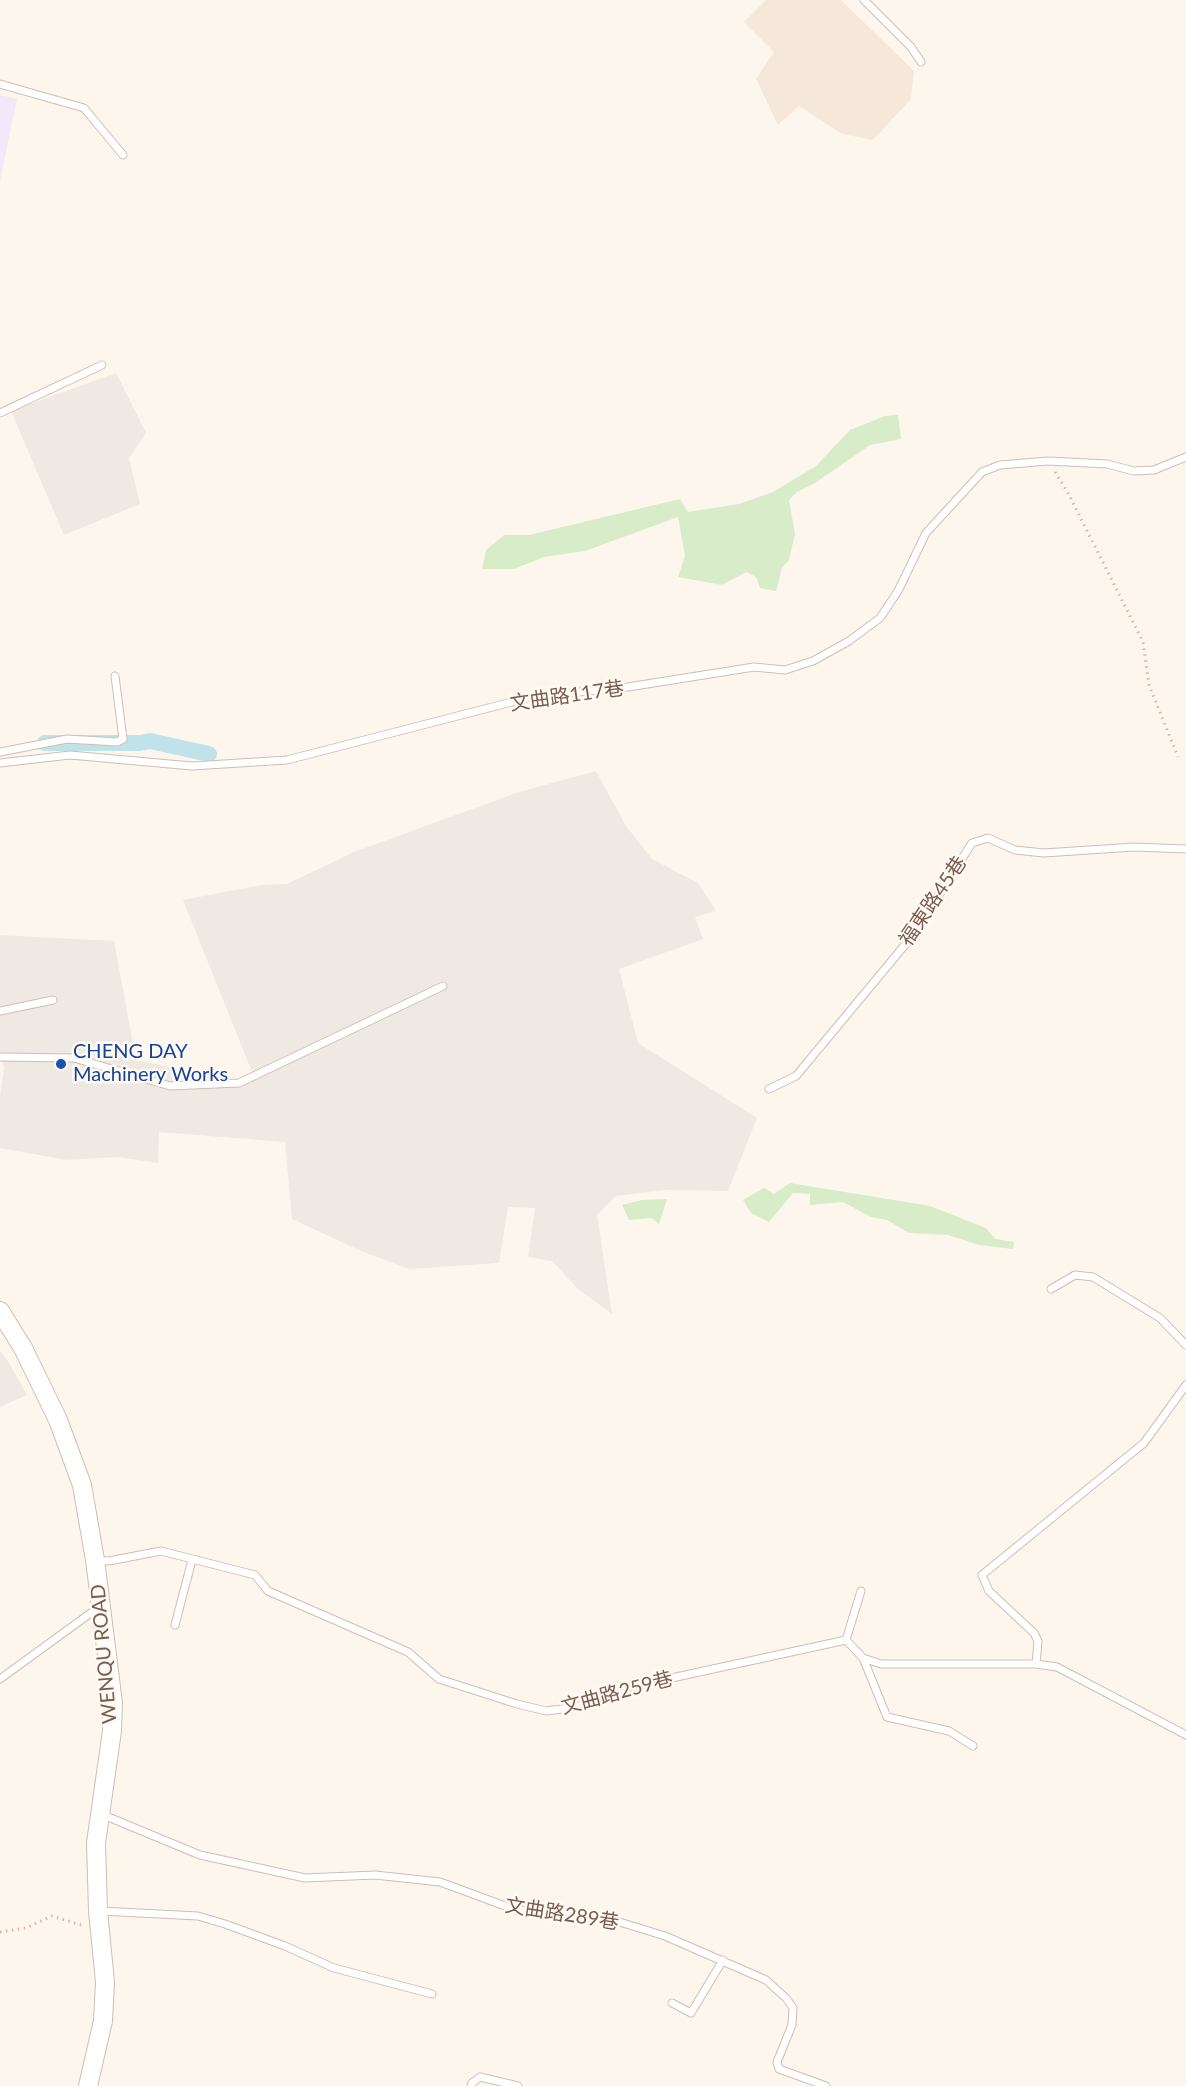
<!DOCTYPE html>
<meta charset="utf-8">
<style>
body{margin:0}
canvas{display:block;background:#fdf6ec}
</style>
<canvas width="1186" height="2086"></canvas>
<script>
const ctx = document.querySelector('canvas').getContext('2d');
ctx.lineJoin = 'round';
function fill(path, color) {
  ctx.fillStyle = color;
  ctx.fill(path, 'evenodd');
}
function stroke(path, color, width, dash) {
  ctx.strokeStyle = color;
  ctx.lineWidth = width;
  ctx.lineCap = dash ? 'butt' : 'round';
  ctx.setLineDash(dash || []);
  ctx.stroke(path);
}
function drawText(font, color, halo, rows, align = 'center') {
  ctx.font = font + ' Lato,"Noto Sans TC",sans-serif';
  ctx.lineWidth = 5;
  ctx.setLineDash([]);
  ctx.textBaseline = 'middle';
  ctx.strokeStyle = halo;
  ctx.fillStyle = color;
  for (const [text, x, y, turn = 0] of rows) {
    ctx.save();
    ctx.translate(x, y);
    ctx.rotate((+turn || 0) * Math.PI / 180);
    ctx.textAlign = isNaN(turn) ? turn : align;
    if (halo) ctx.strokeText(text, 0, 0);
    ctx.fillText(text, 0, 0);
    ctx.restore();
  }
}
const residential = new Path2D(`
 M766,0H841L914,71L911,99L873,140L842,134L799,106L778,125L756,79L774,52L744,22Z`);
const industrial = new Path2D(`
 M116,373L146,433L129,458L140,504L64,535L11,411Z
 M596,771L626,826L652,859L698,883L716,911L695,917L703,939L619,969L638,1043L757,1118L728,1191L666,1190L616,1196L597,1215L612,1314L577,1288L552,1261L528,1257L535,1208L508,1207L499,1263L409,1269L361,1251L292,1219L285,1142L159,1132L158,1163L118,1157L67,1160L0,1148V1097L4,1068L0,1050V935L114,941L136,1060L234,1081L252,1072L183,900L261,885L287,884L354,852L519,792Z
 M0,1351L8,1361L27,1395L0,1407Z`);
const education = new Path2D(`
 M0,95L17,99L0,181Z`);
const green = new Path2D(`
 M898,415L901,439L870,445L815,483L797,492L789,500L795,534L789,560L782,568L776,591L760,588L756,577L746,572L722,585L678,577L685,556L678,517L585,551L544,557L514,569H482L486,550L504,535H529L680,499L688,512L739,504L773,492L816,466L850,430L885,416Z
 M790,1183L930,1206L986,1228L995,1239L1014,1242L1013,1249L979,1245L948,1235L909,1233L887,1220L871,1217L843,1202L810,1205V1194L793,1193L769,1222L751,1213L743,1200L764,1188L774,1194Z
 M667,1199L659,1224L652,1218L629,1220L622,1205L642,1200Z`);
const canal = new Path2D(`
 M45,743H140L150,741L209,754`);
const path = new Path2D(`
 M1055,472L1067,491L1143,642L1149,685L1178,757
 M0,1932L26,1928L52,1916L84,1926`);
const service = new Path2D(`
 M864,0L911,47L921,62
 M0,84L84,108L123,155
 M0,413L102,365
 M0,752L67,739L117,742L123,739L115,676
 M0,763L70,755L192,766L287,760L531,697L628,687L754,667L785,670L813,661L849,641L880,618L898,591L926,533L982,472L1000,465L1048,461L1107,464L1134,471L1154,470L1186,457
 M0,1011L53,1000
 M0,1057L74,1058L170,1086L239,1083L443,986
 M769,1089L796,1076L914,934L972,843L988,838L1015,850L1044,853L1134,847L1186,849
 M1051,1289L1075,1275L1093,1277L1160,1318L1186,1345
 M95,1560L109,1561L161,1551L255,1575L268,1591L408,1652L439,1679L517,1704L546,1711L577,1707L612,1691L846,1640L863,1658L881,1664H1036L1057,1667L1186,1735
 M175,1625L192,1560
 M846,1640L861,1591
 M863,1658L887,1717L949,1731L973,1746
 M1036,1664L1038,1641L1034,1633L989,1591L982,1575L1144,1443L1186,1385
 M0,1679L99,1607
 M101,1814L200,1855L305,1878L375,1875L440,1882L516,1910L610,1919L665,1936L766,1980L786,1998L793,2008L792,2025L777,2062L779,2069L826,2086
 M100,1911L198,1916L225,1924L285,1946L334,1968L432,1994
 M672,2003L691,2013L723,1960
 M471,2086L472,2083L480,2077L518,2086`);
const tertiary = new Path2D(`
 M0,1311L23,1348L58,1420L82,1485L95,1560L113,1703L112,1731L96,1843L98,1911L105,1982L103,2021L88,2086`);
const markers = [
 [61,1064,6,"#1a4fb4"]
];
const streetNames = [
 ["文曲路117巷",567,696,-8],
 ["福東路45巷",933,901,-56],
 ["WENQU ROAD",104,1654,-95],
 ["文曲路259巷",617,1693,-15],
 ["文曲路289巷",562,1914,9]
];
const transitNames = [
 ["CHENG DAY",73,1052],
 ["Machinery Works",73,1075]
];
fill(residential, '#f5e8da');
fill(industrial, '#efe9e4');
fill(education, '#f3e8fa');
fill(green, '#d8ecc9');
stroke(canal, '#bfe3e8', 16);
stroke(service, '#d1beb0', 9);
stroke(tertiary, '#d1beb0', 20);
stroke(path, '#d9b8a5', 3, [1.5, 4.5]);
stroke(service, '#fff', 7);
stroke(tertiary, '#fff', 18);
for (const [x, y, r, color] of markers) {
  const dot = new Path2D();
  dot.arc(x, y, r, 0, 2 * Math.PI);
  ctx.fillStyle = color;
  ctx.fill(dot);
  stroke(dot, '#fffaf3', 2);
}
drawText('20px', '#7a5c4d', '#fffaf3', streetNames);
drawText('20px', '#164399', '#fffaf3', transitNames, 'left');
</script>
